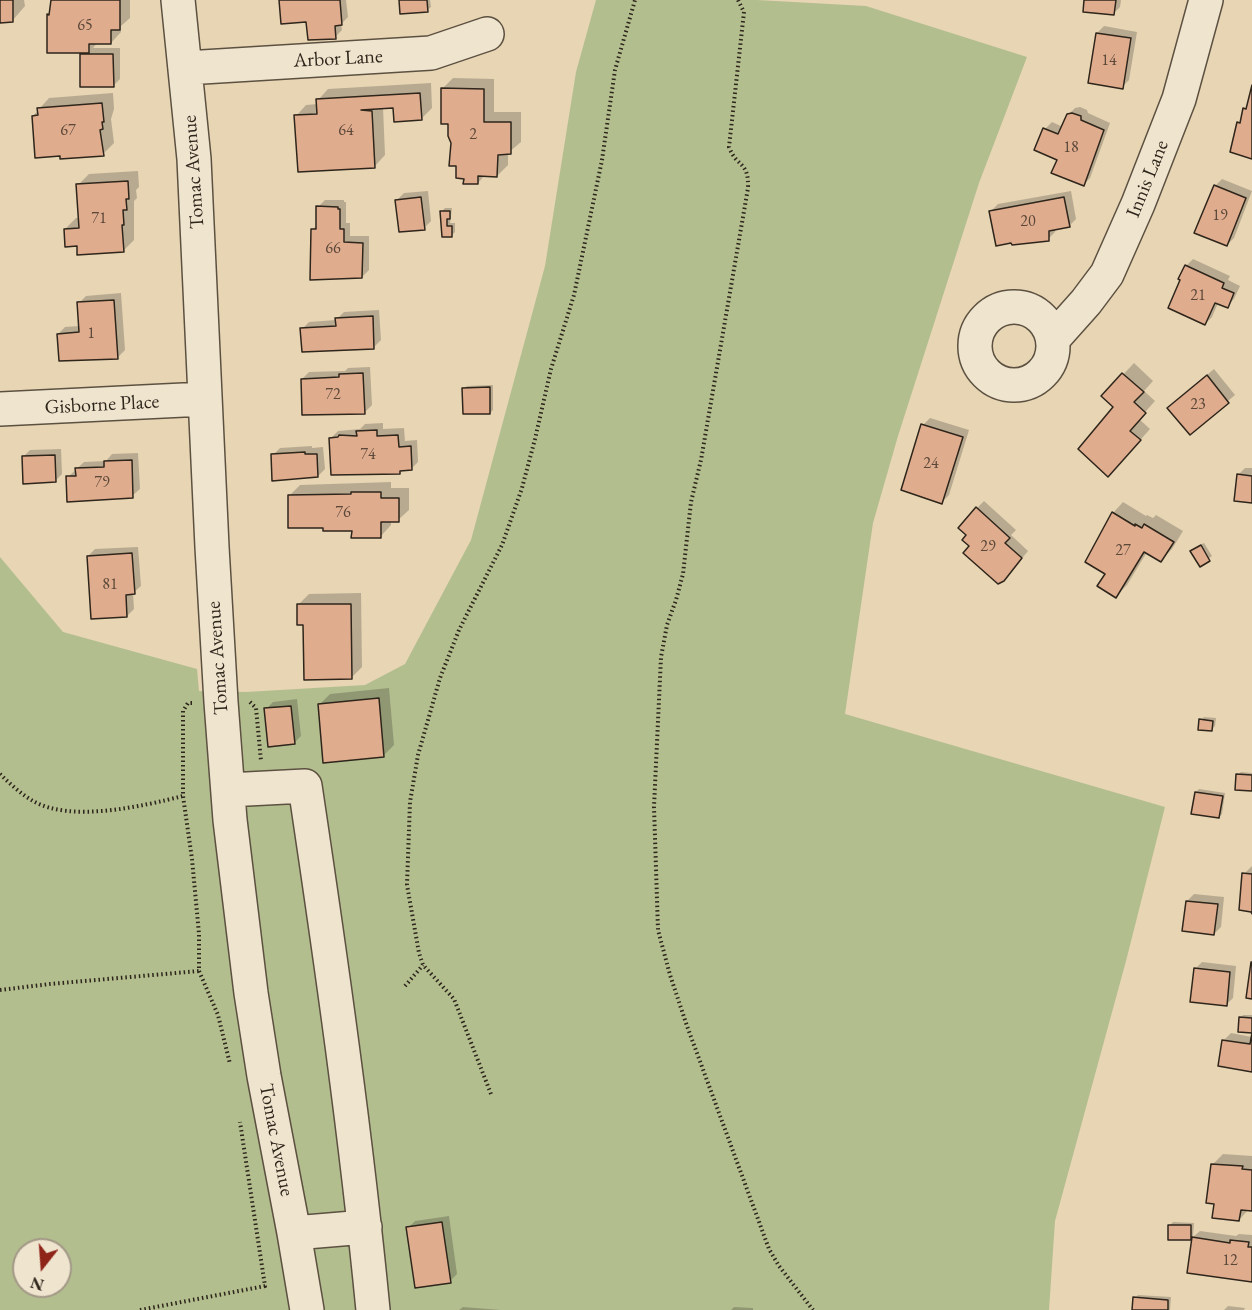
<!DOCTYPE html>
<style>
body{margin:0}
#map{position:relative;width:1252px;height:1310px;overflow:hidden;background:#e7d5b4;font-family:"EB Garamond",serif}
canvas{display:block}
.north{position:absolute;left:12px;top:1238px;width:60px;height:60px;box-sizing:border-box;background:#efe4ce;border:2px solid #a29886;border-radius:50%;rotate:197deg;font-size:16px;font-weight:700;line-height:24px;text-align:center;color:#2e251b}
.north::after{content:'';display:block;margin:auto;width:21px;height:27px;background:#8f2418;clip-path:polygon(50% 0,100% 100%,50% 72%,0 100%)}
</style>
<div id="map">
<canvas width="1252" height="1310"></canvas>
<div class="north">N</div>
</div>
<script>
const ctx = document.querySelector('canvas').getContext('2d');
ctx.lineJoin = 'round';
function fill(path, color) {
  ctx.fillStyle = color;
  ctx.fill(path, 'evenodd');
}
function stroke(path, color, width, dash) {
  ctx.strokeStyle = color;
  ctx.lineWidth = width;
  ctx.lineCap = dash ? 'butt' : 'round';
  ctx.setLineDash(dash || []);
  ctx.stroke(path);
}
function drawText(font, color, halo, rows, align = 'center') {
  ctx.font = font + ' "EB Garamond",serif';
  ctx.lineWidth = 5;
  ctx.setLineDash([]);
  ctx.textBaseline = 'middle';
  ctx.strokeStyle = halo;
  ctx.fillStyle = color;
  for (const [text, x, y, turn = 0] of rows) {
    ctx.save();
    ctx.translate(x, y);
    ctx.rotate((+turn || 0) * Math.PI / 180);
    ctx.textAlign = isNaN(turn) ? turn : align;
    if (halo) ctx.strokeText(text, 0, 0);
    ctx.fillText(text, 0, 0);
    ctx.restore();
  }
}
const green = new Path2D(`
 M596,0H757L866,6L1027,57L979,183L898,436L873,523L845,714L1165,807L1126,961L1055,1221L1049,1310H0V557L63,632L197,669L199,691L246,692L365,685L405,664L471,540L545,266L576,72ZM24,1250H60V1286H24Z`);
const shadow = new Path2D(`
 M0,0H24L25,6L13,20L0,21Z
 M53,0H130V18L121,26V32L111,43H97L93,48H120V79L113,86L81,55L84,52L49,15L51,13Z
 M280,0H346L348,17L341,24L342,30L335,37Z
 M401,0H430L431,7L427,10Z
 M1085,0H1121L1120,7L1113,14Z
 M1104,26L1137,32L1129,80L1122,87L1097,33Z
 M453,78L494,79V112H521V142L508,153V165L497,176L485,175L478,183L465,177L457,164L442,89Z
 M431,83L432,108L421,119L394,107H383L385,155L375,166L296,116L306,105L318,104V100L328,89Z
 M113,93L114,109L111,119L114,143L103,154L33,116L49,98Z
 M1080,107L1087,110L1088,113L1110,123L1090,178L1083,185L1059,159L1045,129L1052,122L1063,127L1068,115L1075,108Z
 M138,171L139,187L136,190L137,198L134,201V240L123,251L78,244L65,229L76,218H80L78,185L89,174Z
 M1222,179L1252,191L1234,238L1227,245L1215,186Z
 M428,191L431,221L424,228L397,200L404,193Z
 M1071,191L1076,219L1069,226L1056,228L1055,232L1048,239L1012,241L991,211L998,204Z
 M325,200H344V202H346V223H350V236H369V270L362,277L312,230L318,224V207Z
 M445,208H452L450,223H455V232L452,235H443L442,211Z
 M1193,259L1230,276L1228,280L1240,286L1234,299L1227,306L1218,303L1212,317L1205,324L1186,266Z
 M121,293L125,350L118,357L58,334L65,327L80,326L79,303L86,296Z
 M379,310L381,340L374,347L302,329L309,322L336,320L344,312Z
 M1134,363L1153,381L1144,391L1155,401L1139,419L1150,429L1119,464L1115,407L1103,396Z
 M370,367L372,405L365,412L302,379L309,372L345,371L348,368Z
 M1214,369L1235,395L1190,433L1176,401Z
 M493,385V410L490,413L464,389L467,386Z
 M930,418L969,430L949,495L942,502L923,425Z
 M383,423V429L404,428L405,441L417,440L418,462L411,469H402L399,472L331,438L338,431L360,429L365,424Z
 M312,446V448L323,447L325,469L318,476L273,455L280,448Z
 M61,449L62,474L55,481L23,457L30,450Z
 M138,453L140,489L132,496L68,477L84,462L106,461L112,454Z
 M1245,468H1252V501L1238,475Z
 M391,482V488H409V510L398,520H391V525L381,536L353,530L289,496L300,485Z
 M984,501L1016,530L1011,535L1028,551L1011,572L971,546L977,508Z
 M1123,502L1146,516L1147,515L1153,518L1156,515L1183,531L1172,549L1161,560L1147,552L1127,585L1116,596L1107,573L1113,513Z
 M1204,543L1212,556L1200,565L1195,548Z
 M138,547L141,586L133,593L134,609L127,616L88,556L95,549Z
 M361,593L362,667L351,678L304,624L298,605L309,594Z
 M389,688L394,745L383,756L319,705L330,694Z
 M297,699L301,736L294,743L266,709L273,702Z
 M1204,717L1216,718L1215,726L1212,729L1201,720Z
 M1241,772L1252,773V789L1238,775Z
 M1199,789L1225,793L1222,814L1219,817L1196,792Z
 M1252,866V911L1244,874Z
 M1194,894L1224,897L1221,927L1214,934L1187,901Z
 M1202,962L1236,966L1233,998L1226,1005L1195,969Z
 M1243,1015H1252V1031L1240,1018Z
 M1231,1033L1252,1037V1070L1224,1040Z
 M1223,1154L1252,1156V1209H1249L1239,1220L1216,1203L1212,1165Z
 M449,1216L457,1274L450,1281L408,1228L415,1221Z
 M1173,1222L1194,1223L1193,1236L1190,1239L1170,1225Z
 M1200,1231L1236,1236L1239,1234L1252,1235V1280L1188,1271L1193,1237Z
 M1138,1295L1171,1297L1170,1310H1134L1135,1298Z
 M1228,1306L1245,1308L1244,1310H1219H1224Z
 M463,1307L501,1310H459Z
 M734,1307L753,1308V1310H731Z`);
const building = new Path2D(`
 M0,0H13V22L0,23Z
 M51,0H120V30H111V44H89V53H47V14L49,15Z
 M279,0H340L342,25L335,26L336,39L308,40L306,22L281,24Z
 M399,0H427L428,12L400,14Z
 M1084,0H1116L1114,15L1083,12Z
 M1096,33L1131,38L1123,89L1088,83Z
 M80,54H113L114,87H80Z
 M1252,85V159L1230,152L1237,122L1240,123L1243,108L1246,109Z
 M441,88L484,89V122H511V154L498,155L497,177L478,176V184H463L464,179L456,178V166H449L451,143L448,136V124H441Z
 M420,93L422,120L394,122L393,108L361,110L372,111L375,168L298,172L294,115L317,114L316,99Z
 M102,103L104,122H102L103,129L100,130L104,156L60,159V156L35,158L32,116L38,115L37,108Z
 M1072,113L1081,116V120L1104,130L1084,186L1051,173L1057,160L1034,150L1043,128L1058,134L1067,114Z
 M128,181L129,199H126L127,210H123L124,225H122L124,252L77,255V246L65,247L64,229L79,228L76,184Z
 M1214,185L1246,198L1227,246L1194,233Z
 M421,197L425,230L399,232L395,200Z
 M1064,197L1070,227L1049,231V241L1012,245L1011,243L996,246L989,211Z
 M316,206L338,207V209H340V229H344V242L363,243L362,278L310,280L311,229H316Z
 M440,211H450V219H447V226H452V237H442Z
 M1185,265L1224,283L1222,288L1234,293L1228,308L1215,303L1205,325L1168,308L1180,280L1178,279Z
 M114,300L118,359L59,361L57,334L79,332L77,302Z
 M373,316L374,349L302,352L300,328L336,326L335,318Z
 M363,373L365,414L302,415L301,379L339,377V374Z
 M1122,373L1144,392L1134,402L1146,413L1130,431L1141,440L1108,477L1078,449L1113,407L1101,396Z
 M1207,375L1229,403L1190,435L1167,408Z
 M490,387V414H463L462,388Z
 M921,424L963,437L942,504L901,490Z
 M377,430V436L398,435L399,447L411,446L412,470L400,471V474L331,475L329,438L338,437L339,435L357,436L356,431Z
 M305,452V454H317L318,477L272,481L271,454Z
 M55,455L56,482L23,484L22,456Z
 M132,460L133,498L67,502L66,476H76L75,468L104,467V461Z
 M1237,474L1252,476V503L1234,501Z
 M351,492H381V498H399V522H381V538H351L352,531H323V528H288V495L351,494Z
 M976,507L1010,538L1005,543L1022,558L1004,581L998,584L963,553L969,546L962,540L966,535L958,528Z
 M1112,512L1135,526V524L1142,528L1144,524L1174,542L1161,562L1144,552L1116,598L1097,586L1105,574L1085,562Z
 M1201,545L1210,561L1200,567L1190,551Z
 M132,553L135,594L126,595L127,617L91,619L87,556Z
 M297,604H351L352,679L304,680L303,625H297Z
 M379,698L384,757L323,763L318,704Z
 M291,706L295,744L268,747L264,708Z
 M1199,719L1213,721L1212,731L1198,730Z
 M1236,774L1252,775V791L1235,790Z
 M1195,792L1223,796L1219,818L1191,814Z
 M1242,873L1252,874V914L1251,912L1239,910Z
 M1186,901L1218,904L1214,935L1182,931Z
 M1251,962H1252V999L1246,998Z
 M1194,968L1230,972L1227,1006L1190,1002Z
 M1239,1017L1252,1018V1033L1238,1032Z
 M1252,1033V1072L1218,1066L1222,1040L1250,1044Z
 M1211,1164L1243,1166L1242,1169L1252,1170V1211L1241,1210L1239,1221L1212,1218L1214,1204L1206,1203Z
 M442,1222L451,1283L415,1288L406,1227Z
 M1168,1225H1191V1240H1168Z
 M1192,1237L1230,1243V1240L1249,1242L1248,1247H1252V1282L1187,1273Z
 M1133,1297L1168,1300V1310H1132Z`);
const path = new Path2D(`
 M738,0L744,12L729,147C737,168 749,161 748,188L701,460L691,502L683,574L676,600L667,625L661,657L654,807L658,930L670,975L687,1026L769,1249L779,1266L813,1310
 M250,702L256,708L261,761
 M192,703H188L183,711V796L192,859L199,934V971L218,1015L230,1064
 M0,774C10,784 21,794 33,801C71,823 143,806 183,796
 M405,986L423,965
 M0,990L50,984L199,971
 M491,1094L454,999L423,965L419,953L407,885L410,802L418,755L440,678L459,630L502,545L522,488L535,439L551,369L574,295L602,160L615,70L635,0
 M140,1310L265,1286L240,1122`);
const minor = new Path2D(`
 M178,0L194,159L212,547L221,702L230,820L251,993L264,1076L294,1233L307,1310
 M186,68L431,53L487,34
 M975 346a39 39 0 1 1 78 0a39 39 0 1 1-78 0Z
 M1053,339L1086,302L1107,274L1138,204L1179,99L1206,0
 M0,409L204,399
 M228,790L305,786C331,960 356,1135 373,1310
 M294,1233L365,1227`);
const numberNames = [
 ["65",85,26],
 ["14",1109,61],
 ["67",68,131],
 ["64",346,131],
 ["2",473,135],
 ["18",1071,148],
 ["19",1220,216],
 ["71",99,219],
 ["20",1028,222],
 ["66",333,249],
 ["21",1198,296],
 ["1",91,334],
 ["72",333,395],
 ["23",1198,405],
 ["74",368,455],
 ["24",931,464],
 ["79",102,483],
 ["76",343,513],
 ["29",988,547],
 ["27",1123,551],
 ["81",110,585],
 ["12",1230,1261]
];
const streetNames = [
 ["Arbor Lane",338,59,-3],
 ["Tomac Avenue",194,172,-94],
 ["Innis Lane",1148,179,-68],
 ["Gisborne Place",102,405,-3],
 ["Tomac Avenue",218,658,-94],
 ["Tomac Avenue",276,1140,79]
];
fill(green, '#b3be8f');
fill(shadow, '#0003');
fill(building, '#e0ac8e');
stroke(building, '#2e251b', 1.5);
stroke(minor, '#5c5141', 36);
stroke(path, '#2e251b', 4, [1.5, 3]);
stroke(minor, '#efe4ce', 33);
drawText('16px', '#5a4738', null, numberNames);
drawText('20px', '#2e251b', '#efe4ce', streetNames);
</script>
